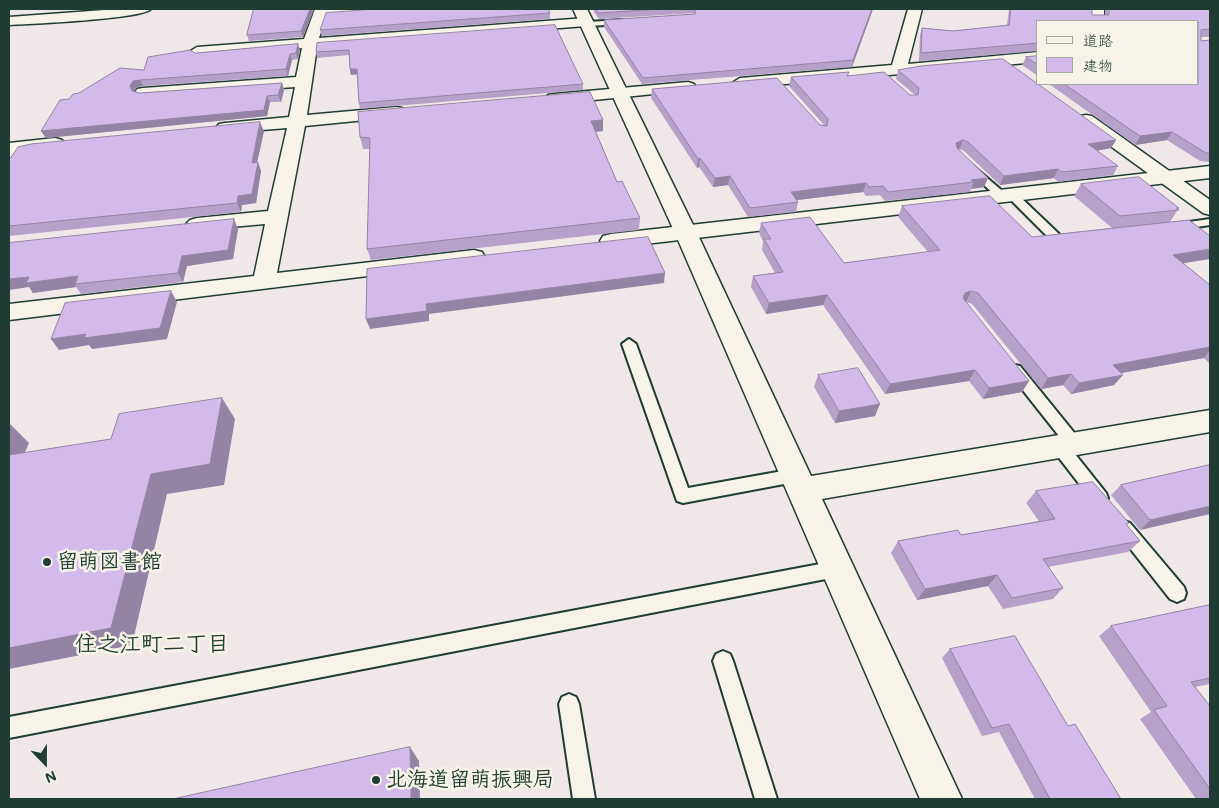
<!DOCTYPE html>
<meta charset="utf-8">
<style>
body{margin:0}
#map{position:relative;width:1219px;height:808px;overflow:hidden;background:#f0e8e8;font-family:Mali,"Klee One",sans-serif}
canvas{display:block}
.frame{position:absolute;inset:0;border:10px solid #1f3d34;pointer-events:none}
.legend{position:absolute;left:1036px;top:20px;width:162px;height:65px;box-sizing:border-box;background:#f7f3e8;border:1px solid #a1aaa0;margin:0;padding:6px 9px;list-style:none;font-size:15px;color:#1f3d34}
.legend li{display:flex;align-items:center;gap:10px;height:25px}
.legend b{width:25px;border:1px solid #a1aaa0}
.north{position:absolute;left:20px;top:738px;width:50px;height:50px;-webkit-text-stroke:4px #f7f3e8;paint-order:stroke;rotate:158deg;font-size:14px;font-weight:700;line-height:20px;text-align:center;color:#1f3d34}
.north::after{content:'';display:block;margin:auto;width:18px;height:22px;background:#1f3d34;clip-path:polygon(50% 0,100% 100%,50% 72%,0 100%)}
</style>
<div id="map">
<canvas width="1219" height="808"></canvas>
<div class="frame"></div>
<ul class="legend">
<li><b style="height:6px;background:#f7f3e8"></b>道路</li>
<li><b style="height:14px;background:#d2bbea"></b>建物</li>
</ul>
<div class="north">N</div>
</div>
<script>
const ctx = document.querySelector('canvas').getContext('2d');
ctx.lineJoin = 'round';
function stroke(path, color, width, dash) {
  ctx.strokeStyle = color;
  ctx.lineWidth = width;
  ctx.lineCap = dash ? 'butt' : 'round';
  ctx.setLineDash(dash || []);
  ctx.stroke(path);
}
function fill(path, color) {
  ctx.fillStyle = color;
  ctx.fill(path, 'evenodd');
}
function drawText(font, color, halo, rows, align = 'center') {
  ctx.font = font + ' Mali,"Klee One",sans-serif';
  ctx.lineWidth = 5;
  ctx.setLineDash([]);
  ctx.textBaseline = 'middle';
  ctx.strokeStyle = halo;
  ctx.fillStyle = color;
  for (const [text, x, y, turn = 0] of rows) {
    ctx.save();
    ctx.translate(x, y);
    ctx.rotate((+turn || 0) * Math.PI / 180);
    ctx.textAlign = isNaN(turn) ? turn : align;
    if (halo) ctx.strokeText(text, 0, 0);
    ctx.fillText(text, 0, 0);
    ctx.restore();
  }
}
const lane = new Path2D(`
 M622,20L626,22L625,24L587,26L583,24L587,22Z
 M972,165L1007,195L1012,192L1016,193L1061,236H1074V242L1054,243L1007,196L1002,199L998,198L968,170V166Z
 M1210,219V225L1175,230L1169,227L1175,224Z
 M629,339L636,344L688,488L794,469L800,471L802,476L800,481L683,503L677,501L622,344Z
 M1015,365L1020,366L1080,440L1082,444L1080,448L1071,449L1106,493L1108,498L1106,503L1100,505L1094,503L1053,450L1051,446L1053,442L1063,441L1010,374L1008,370L1010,366Z
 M1124,521L1130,523L1184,587L1186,593L1184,599L1177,602L1170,599L1118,533L1115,528L1118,523Z
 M836,561L842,563L845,569L842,575L836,577L9,738V717Z
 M723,651L730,654L733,661L777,799H755L713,661L716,654Z
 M569,694L576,697L579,704L595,799H573L559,704L562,697Z`);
const street = new Path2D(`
 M118,9H151C143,19 29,24 9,25V17Z
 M315,9H384L377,13L326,17L319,38L586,18L593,22L586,26L317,47L307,115L396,107L402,108L405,112L402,116L396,117L305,126L277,273L474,250L482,252L485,257L482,262L9,320V304L254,276L265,224L197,230L190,228L186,224L190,220L197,218L268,211L287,128L225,133L219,132L216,128L219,124L225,123L289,117L295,87L143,98L137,97L135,93L137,89L143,88L296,77L302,48L197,57L189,52L197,47L304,39Z
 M908,9H922L908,64L1038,52V62L740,88L732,83L740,78L892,65Z
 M1090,9H1104V21H1090Z
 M688,82L694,84L696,87L694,90L554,104L548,103L546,99L548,95L554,94Z
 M55,138L62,140L64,144L62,148L18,153L16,157L9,159V143Z
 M1210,166V178L611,248L603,246L600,241L603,236L611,234Z`);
const secondary = new Path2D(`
 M573,9H587L697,233L811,476L1210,410V432L822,499L962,799H920L675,233Z
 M1086,115L1092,116L1210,200V215L1203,213L1080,124L1077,120L1080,116Z`);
const wall = new Path2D(`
 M254,9H314L303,37L249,41L247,35Z
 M593,9H873L852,67L642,84L604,27V20L695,14V13L599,19L594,12Z
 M1009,9H1092V15H1105V9H1210V37H1201V41L1210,40V162L1200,161L1167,140L1135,145L1049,84H1198L1038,21V51L919,61L920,35L922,28L953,31L1007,25Z
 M550,13V19L322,36L320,30Z
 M317,43L583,84V90L360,109L359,103L357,74L351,75L350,69L349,55L317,58L316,52Z
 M298,44L300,50L298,59L292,60L288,76L143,86L137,87L134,92L140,93L282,83L284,90L281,102H270L267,116L46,138L41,131L69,99L79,93L195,53Z
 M1038,56V76L1022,65L1026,57Z
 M898,70L1116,140L1111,148L1097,151L1118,166L1113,175L1058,182L1054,178L1000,185L964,151L959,149V150L988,178L984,187L971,189L970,192L885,201L880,195L866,196L863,192L797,200L798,202L796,212L748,217L728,185L713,187L699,167L697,168L651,98L652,89L820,125L825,126L789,86L791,77L848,76L910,95H915L896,79Z
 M603,120V131L596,132L617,182L640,218L639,230L371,260L367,249L370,149H363L360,137Z
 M264,131L257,162L261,171L256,203L242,205L241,212L9,236V160Z
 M1081,184L1179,208L1170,222L1183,263L1210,285V364L1204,358L1121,373L1114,385L1071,394L1063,385L1041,389L972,304L966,302L1029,381L1022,392L983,399L969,381L885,394L823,305L766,314L751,287L753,276L775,273L762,250L763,241L759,233L761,223L844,263L928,252L898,217L902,206L1032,237L1112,228L1074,196Z
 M238,229L233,259L187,266L183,282L81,294L76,287L33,293L29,287Z
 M818,375L875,416L835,423L814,387Z
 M1210,465L1140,530L1111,495L1121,485Z
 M1036,491L1129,523L1127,525L1140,541L1128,552L1048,567L1063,588L1053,599L1003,609L988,586L917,600L891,553L898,541L961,535L1039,521L1026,503Z
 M1210,605V684L1195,687L1210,706V799H1196L1140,719L1151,712L1099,636L1111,626Z
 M950,649L1068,726L1121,799H1035L999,732L982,736L942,658Z`);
const shadedWall = new Path2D(`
 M310,9H314L303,37L301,31Z
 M872,9H873L852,67L853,60Z
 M298,44L300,50L298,59L296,53Z
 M290,54L292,60L288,76L286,69Z
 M350,69H357L359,74L351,75Z
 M140,80L143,86L137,87L133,92L132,91L130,86L133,81Z
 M282,83L284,90L281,102L278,95Z
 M267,96L270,102L267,116L46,138L41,131Z
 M603,120V131L592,132L591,121Z
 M260,122L264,131L255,172L252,163Z
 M1172,132L1167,140L1135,145L1140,136Z
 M963,140L959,149L953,152L956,143Z
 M1116,140L1111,148L1084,153L1088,144Z
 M700,158L699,167L697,168L698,159Z
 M258,162L261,171L256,203L242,205L241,212L237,203L238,196Z
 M1058,169L1054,178L1000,185L1004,176Z
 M730,176L728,185L713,187L715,178Z
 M988,178L984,187L971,189L974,182L971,180Z
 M866,183L863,192L789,201L791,192Z
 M234,219L238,229L233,259L187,266L183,282L178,273L182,256Z
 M1210,249V259L1166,266L1173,255Z
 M665,273L664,283L429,314V321L370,329L366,319L426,304Z
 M78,276L75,284L76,287L33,293L29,287L9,290V279L29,277Z
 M171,291L177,302L167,339L92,349L89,345L59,350L51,339Z
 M971,291L966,302L959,304L965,293Z
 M827,295L823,305L766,314L769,303Z
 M1210,347V350L1204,358L1105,376L1113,365Z
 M975,370L969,381L885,394L890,384Z
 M1071,374L1063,385L1041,389L1048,378Z
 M1123,375L1114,385L1071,394L1079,383Z
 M1029,381L1022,392L983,399L989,388Z
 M222,398L235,419L224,485L167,494L132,645L9,669V648L151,474Z
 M880,404L875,416L835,423L839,411Z
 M9,423L29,443L14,478L9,473Z
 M1210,506V514L1140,530L1150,520Z
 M997,575L988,586L917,600L925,589Z
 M410,747L419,761L420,799H411Z`);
const building = new Path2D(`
 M254,9H310L301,31L247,35Z
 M376,9H548L550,13L320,30L326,13Z
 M596,9H662L599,13Z
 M695,9H872L853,60L643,78L604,20L695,14Z
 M1011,9H1092V15H1109V9H1210V29L1201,30V41L1210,40V153H1206L1172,132L1140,136L1064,84H1198V21H1038V43L921,53L922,28L953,31L1009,25Z
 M555,25L583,84L359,103L357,69H350L349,50L316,52L317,43Z
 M298,44L296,53L290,54L286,69L140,80L133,81L130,86L132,91L140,93L282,83L278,95L267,96L264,110L41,131L60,100L69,99L73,94L79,93L120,68L144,70L148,57L190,50L195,53Z
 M1038,56V65L1026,57Z
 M1003,59L1116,140L1088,144L1118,166L1062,172L1058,169L1004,176L968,142L963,140L956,143L957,148L988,178L971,180L974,182L888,192L883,186L869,187L866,183L791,192L798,202L750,208L730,176L715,178L700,158L698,159L652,89L777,78L820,125L827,126L828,119L791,77L849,72L847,76L884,72L910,95H918L919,88L898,70L921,66Z
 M590,92L603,120L591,121L617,182L622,181L640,218L367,249L370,138L360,137L358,112Z
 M260,122L252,163L258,162L252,194L238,196L237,203L9,226V160L18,147L31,144Z
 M1139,177L1179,208H1176L1179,210L1120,216L1081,184Z
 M990,196L1032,237L1189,220L1210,236V249L1173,255L1210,285V347L1113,365L1123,375L1079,383L1071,374L1048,378L978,293L971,291L965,293L963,298L1029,381L989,388L975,370L890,384L827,295L769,303L753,276L783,272L764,239H771L761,223L810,217L844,263L940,250L902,206Z
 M234,219L228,250L182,256L178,273L75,284L78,276L26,283L29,277L9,279V243Z
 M648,237L665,273L426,304L427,311L366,319L367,269Z
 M171,291L160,328L84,338L86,334L51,339L65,303Z
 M858,368L880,404L839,411L818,375Z
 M222,398L210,464L151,474L111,628L9,648V455L111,439L119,414Z
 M1210,465V506L1150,520L1121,485Z
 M1093,482L1129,523L1126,524L1140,541L1043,559L1063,588L1012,598L997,575L925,589L898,541L958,530L961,535L1055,519L1036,491Z
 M1210,605V678L1191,682L1210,706V789L1154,710L1167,706L1111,626Z
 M1015,636L1068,726L1075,724L1121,799H1050L1009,724L992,728L950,649Z
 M410,747L411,799H173Z`);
const markers = [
 [47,562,5,"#1f3d34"],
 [376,780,5,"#1f3d34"]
];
const nearPoinames = [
 ["留萌図書館",57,562],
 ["北海道留萌振興局",386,780]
];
const nearNeighbourhoodnames = [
 ["住之江町二丁目",152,644]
];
stroke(lane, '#1f3d34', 4);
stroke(street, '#1f3d34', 3);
stroke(secondary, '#1f3d34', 3);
fill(lane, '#f7f3e8');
fill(street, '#f7f3e8');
fill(secondary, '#f7f3e8');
fill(wall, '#b5a1c9');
fill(shadedWall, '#9383a4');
fill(building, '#d2bbea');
stroke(building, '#9383a4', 1);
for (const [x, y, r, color] of markers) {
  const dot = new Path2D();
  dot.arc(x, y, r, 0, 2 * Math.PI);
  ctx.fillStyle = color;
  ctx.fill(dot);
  stroke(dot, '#f7f3e8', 2);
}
drawText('bold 21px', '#1f3d34', '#f7f3e8', nearPoinames, 'left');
drawText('bold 22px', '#1f3d34', '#f7f3e8', nearNeighbourhoodnames);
</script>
